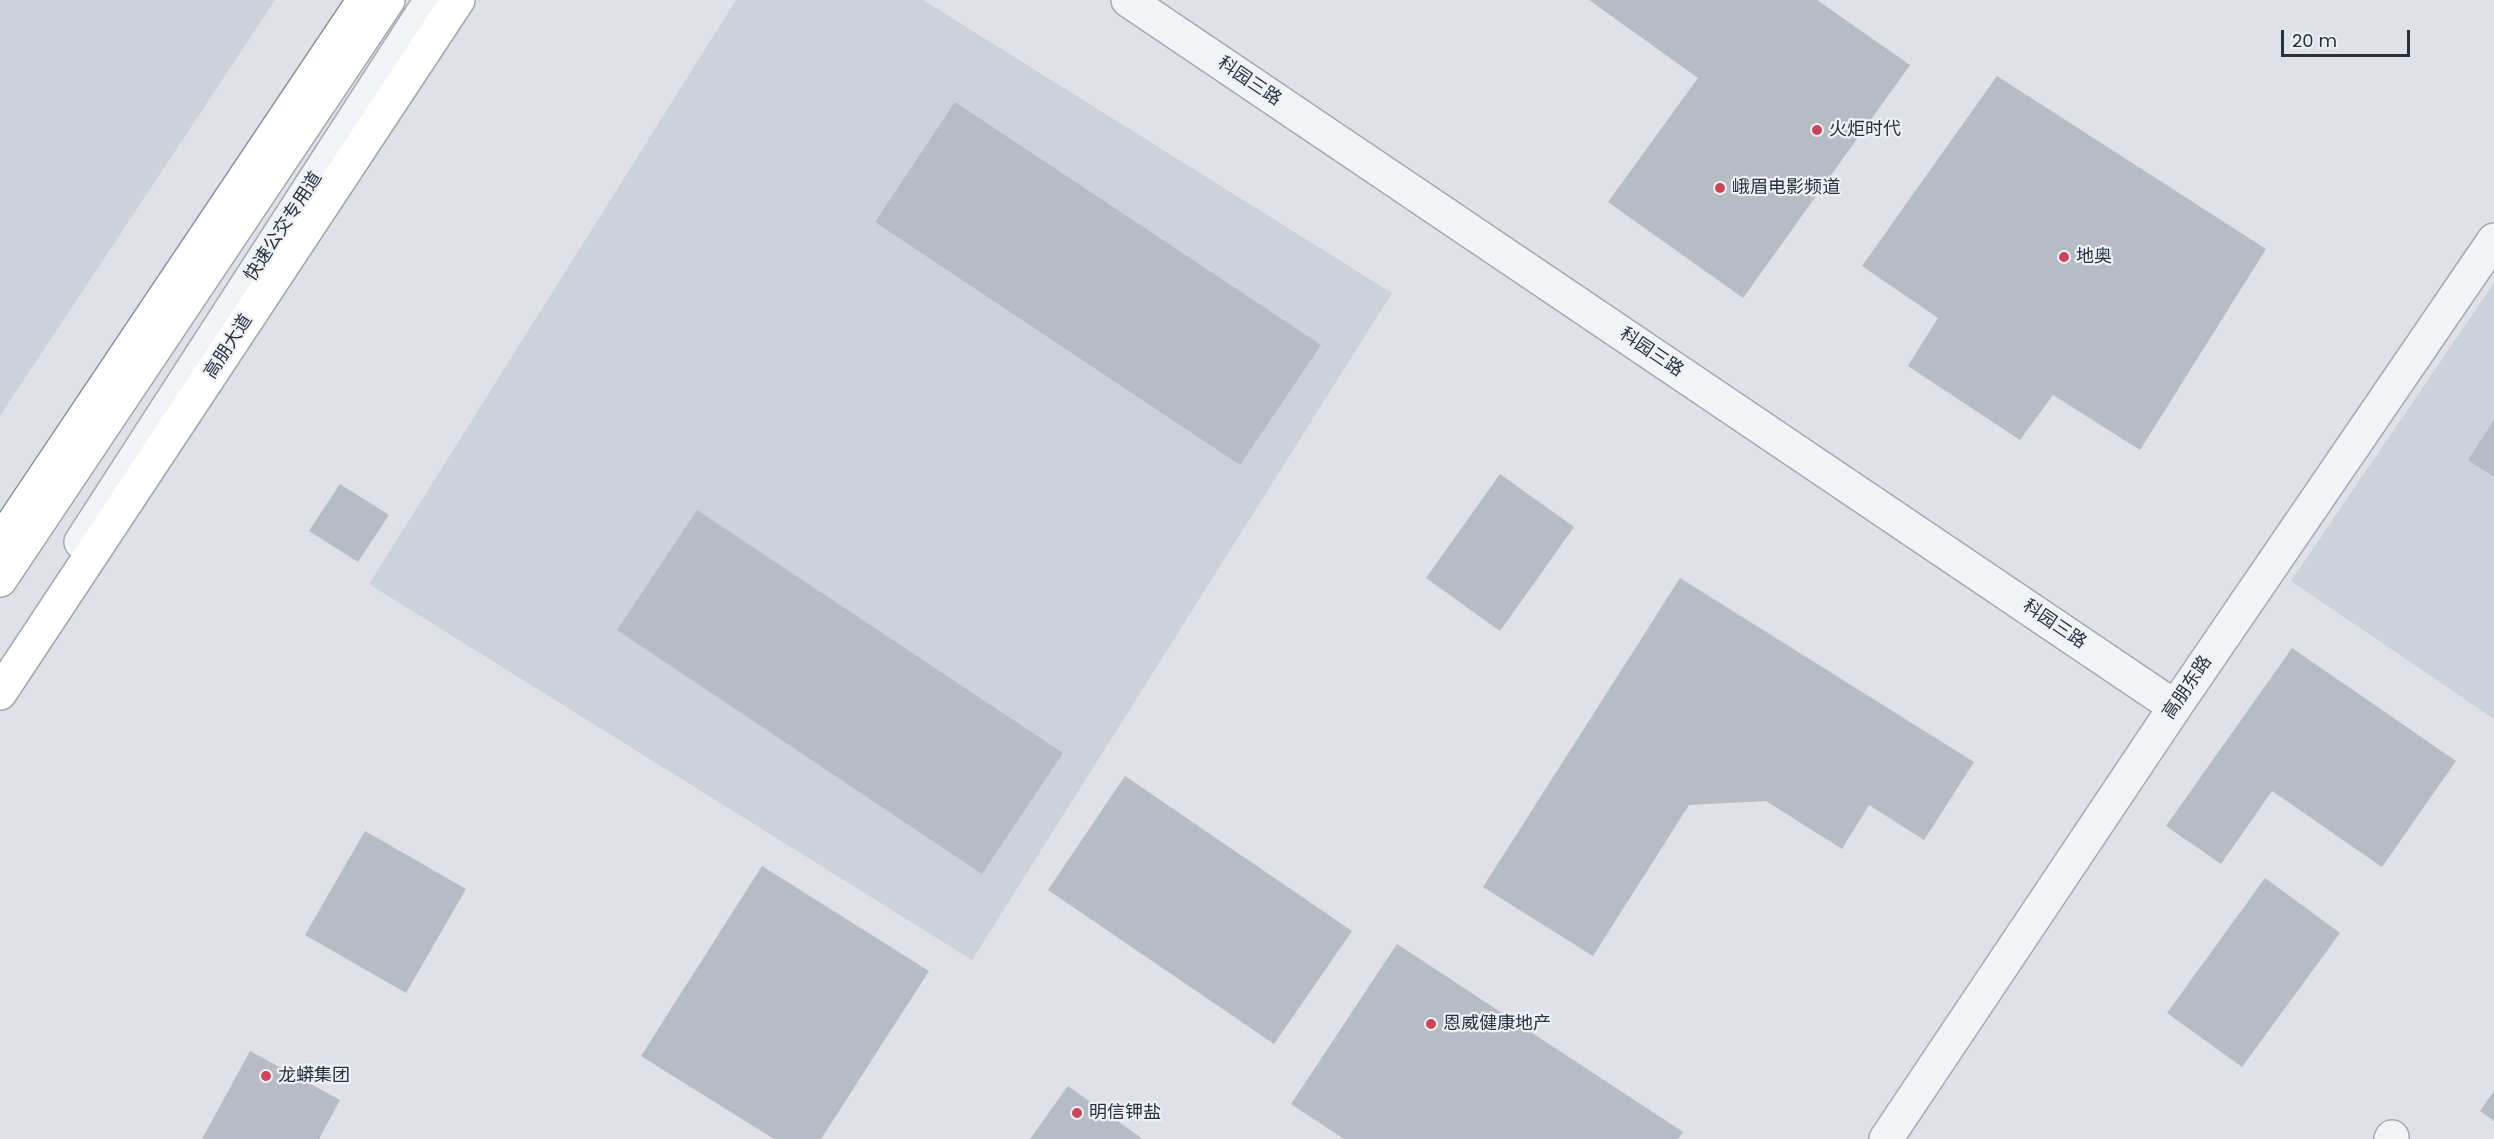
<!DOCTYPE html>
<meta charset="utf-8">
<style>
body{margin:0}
#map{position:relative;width:2494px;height:1139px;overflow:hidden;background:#dee2e7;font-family:Poppins,sans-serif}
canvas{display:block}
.scale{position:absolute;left:2281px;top:30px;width:129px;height:27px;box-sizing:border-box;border:3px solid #28303e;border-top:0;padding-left:8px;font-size:18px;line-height:21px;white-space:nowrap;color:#28303e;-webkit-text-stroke:4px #eef1f5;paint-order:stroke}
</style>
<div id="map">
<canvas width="2494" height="1139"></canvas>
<div class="scale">20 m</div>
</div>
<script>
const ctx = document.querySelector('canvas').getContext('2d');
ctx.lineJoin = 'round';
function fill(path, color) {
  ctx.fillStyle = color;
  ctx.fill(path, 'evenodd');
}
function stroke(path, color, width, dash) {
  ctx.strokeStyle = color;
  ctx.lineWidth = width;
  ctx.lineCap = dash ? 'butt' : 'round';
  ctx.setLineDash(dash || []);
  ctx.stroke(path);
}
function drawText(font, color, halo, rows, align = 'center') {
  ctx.font = font + ' Poppins,"Noto Sans SC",sans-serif';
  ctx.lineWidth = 4.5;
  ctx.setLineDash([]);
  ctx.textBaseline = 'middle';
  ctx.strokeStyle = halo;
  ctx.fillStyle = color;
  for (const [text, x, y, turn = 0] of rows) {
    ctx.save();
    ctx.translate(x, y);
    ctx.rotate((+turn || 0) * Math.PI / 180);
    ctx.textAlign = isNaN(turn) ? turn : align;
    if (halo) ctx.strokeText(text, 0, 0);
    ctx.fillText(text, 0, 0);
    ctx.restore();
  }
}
const built = new Path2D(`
 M0,0H275L0,416Z
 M736,0H923L1392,293L972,960L369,584Z
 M2494,283V719L2291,581Z`);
const building = new Path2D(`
 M1589,0H1817L1910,65L1743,298L1608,202L1698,78Z
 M1997,76L2266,249L2140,450L2053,395L2020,440L1908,366L1938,318L1862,266Z
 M955,102L1321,345L1240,465L875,222Z
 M2494,420V477L2468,460Z
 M1500,474L1574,527L1500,631L1426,578Z
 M340,484L389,515L358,562L309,531Z
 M697,510L1063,753L982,874L617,630Z
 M1680,578L1974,762L1924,840L1869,805L1842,849L1766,801L1689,805L1593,956L1483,887Z
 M2292,648L2456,761L2382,867L2272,791L2221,864L2166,826Z
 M1125,776L1352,931L1274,1044L1048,890Z
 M365,831L466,889L406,993L305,935Z
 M762,866L929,971L821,1139H774L641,1056Z
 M2265,878L2340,933L2242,1067L2167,1013Z
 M1397,944L1683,1132L1678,1139H1344L1291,1104Z
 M250,1051L340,1100L319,1139H202Z
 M1068,1086L1143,1139H1030Z
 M2494,1091V1121L2480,1111Z`);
const minor = new Path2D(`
 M1128,0L2175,707
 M81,542L431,0
 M1886,1139L2175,707L2494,240
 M2391,1139L2392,1137`);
const major = new Path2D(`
 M0,580L388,0
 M0,693L458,0`);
const highway = new Path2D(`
 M0,543L364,0`);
const markers = [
 [1817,130,6,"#ca4659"],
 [1720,188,6,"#ca4659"],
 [2064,257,6,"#ca4659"],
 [1431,1024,6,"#ca4659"],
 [266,1076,6,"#ca4659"],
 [1077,1113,6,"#ca4659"]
];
const streetNames = [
 ["科园三路",1249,82,34],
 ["快速公交专用道",284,227,-57],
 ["高朋大道",229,347,-57],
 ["科园三路",1651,353,34],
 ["科园三路",2054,625,34],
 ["高朋东路",2188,688,-56]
];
const poiNames = [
 ["火炬时代",1829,130],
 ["峨眉电影频道",1732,188],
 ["地奥",2076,257],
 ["恩威健康地产",1443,1024],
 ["龙蟒集团",278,1076],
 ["明信钾盐",1089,1113]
];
fill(built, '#cdd1d9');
fill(building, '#b6bbc4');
stroke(minor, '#a4a9b1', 36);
stroke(major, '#9ea6b3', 36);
stroke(highway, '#868f9e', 36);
stroke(minor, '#f1f3f6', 33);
stroke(major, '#fff', 33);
stroke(highway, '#fff', 33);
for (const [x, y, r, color] of markers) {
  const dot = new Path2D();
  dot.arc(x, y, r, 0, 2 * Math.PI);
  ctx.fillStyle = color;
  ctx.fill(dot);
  stroke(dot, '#eef1f5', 2);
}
drawText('18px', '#28303e', '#eef1f5', streetNames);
drawText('18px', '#28303e', '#eef1f5', poiNames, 'left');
</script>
